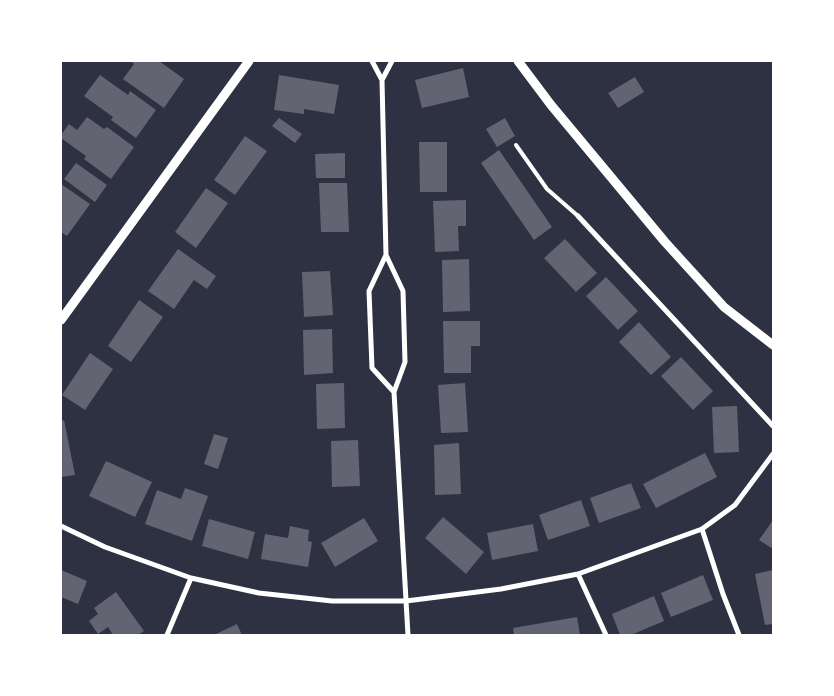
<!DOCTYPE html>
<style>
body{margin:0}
#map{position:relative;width:834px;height:696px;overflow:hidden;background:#2d3142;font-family:Quicksand,sans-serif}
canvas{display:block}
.frame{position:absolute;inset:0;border:62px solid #fff;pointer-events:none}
</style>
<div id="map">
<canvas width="834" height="696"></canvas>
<div class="frame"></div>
</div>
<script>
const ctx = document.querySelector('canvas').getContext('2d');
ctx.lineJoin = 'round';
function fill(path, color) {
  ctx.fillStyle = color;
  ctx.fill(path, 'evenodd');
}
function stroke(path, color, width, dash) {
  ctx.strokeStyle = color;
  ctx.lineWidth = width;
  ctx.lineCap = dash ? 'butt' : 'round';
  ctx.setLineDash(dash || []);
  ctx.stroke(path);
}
const building = new Path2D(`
 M131,61H159L184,79L164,108L123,79L134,64Z
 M463,68L469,97L422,108L415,80Z
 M100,75L128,95L130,91L156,110L136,138L111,120L113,117L84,96Z
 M279,75L339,85L334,114L304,109V114L274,110Z
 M635,77L644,92L618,108L608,93Z
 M87,117L104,129L107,127L134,147L111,179L84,159L86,156L61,138V135L69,124L77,130Z
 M279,118L302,134L295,143L272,126Z
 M505,118L515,136L497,147L486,129Z
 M245,136L267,151L235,195L214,180Z
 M419,142H447V192H420Z
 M499,150L552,227L534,240L481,163Z
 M345,153V178H316L315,154Z
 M76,163L107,185L95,202L64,179Z
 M319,183H347L349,232H321Z
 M61,184L90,204L67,236L61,232Z
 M206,188L228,203L196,248L175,232Z
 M466,200V226H458L459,251L435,252L433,201Z
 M565,239L597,273L576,292L544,258Z
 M178,249L216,276L207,289L194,280L174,309L148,291Z
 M469,259L470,311L443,312L442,260Z
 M330,271L333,315L304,317L302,272Z
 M606,277L638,311L618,330L586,296Z
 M139,300L163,317L131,362L108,346Z
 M443,321H480V346H471V373H444Z
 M639,322L671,357L651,375L619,342Z
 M332,329L333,373L304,375L303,330Z
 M90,353L113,369L85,410L62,395Z
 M681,357L713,391L693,410L661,376Z
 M344,383L345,428L317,429L316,384Z
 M465,383L468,432L441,433L438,385Z
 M737,406L739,452L714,453L712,407Z
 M64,420L75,475L61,477V421Z
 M214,434L228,438L218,469L204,464Z
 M358,440L360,486L332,487L331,441Z
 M459,443L461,494L435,495L434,445Z
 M705,453L717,477L656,508L643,484Z
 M106,461L152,482L135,517L89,496Z
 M631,483L641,508L599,523L590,498Z
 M185,488L208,496L192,541L145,524L157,490L181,499Z
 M581,500L590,526L548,540L539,515Z
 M443,517L484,552L466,574L425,538Z
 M364,518L378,541L335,567L321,543Z
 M209,519L255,532L248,559L202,546Z
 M773,520V549L759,540Z
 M533,524L538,551L492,560L487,533Z
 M290,526L309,530L308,541L312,542L308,567L261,559L265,534L288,538Z
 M61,570L87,581L78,604L61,597Z
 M773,570V624L765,625L755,574Z
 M703,575L713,600L671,617L661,593Z
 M116,592L144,631L138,635H113L108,627L98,634L89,621L98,614L94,608Z
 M654,596L664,621L631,635H620L612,614Z
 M577,617L580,635H514L513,628Z
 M237,624L242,635H214Z`);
const service = new Path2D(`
 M516,145L547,189L578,216`);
const minor = new Path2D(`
 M372,61L382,80L386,255L403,291L405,362L394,392L408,635
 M382,80L392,61
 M578,216L773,426
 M386,255L369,291L372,368L394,392
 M61,526L105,547L191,578L259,593L332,601H406L501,589L578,574L702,529L735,505L773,454
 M702,529L723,594L739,635
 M578,574L606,635
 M167,635L191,578`);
const tertiary = new Path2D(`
 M518,61L551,105L665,242L724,307L773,345
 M61,320L249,61`);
fill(building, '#626471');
stroke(service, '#fff', 4);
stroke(minor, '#fff', 5);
stroke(tertiary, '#fff', 9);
</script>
